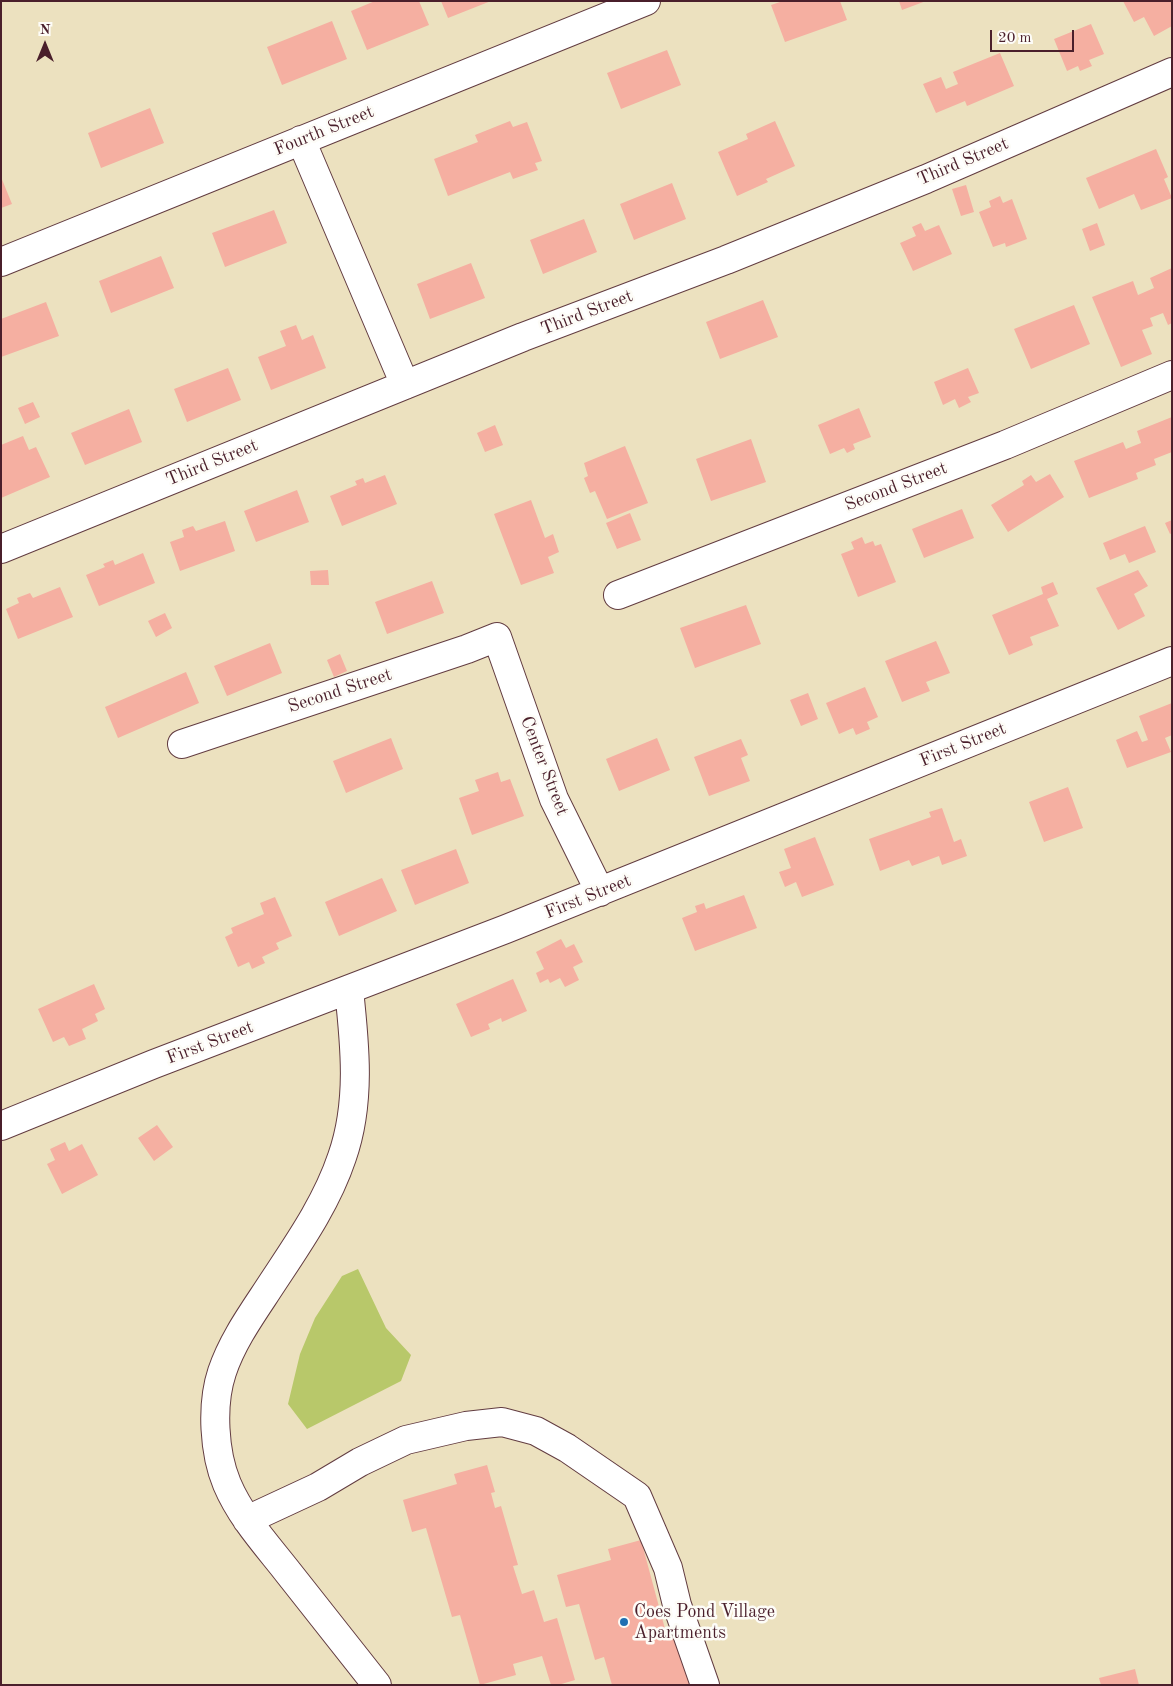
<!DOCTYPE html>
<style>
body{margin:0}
#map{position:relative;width:1173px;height:1686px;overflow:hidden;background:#ece1bf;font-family:"Old Standard TT",serif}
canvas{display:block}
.frame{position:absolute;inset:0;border:2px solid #4a1f2b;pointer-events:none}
.north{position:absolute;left:20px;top:20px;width:50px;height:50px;-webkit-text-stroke:4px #fdfcf7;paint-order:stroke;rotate:0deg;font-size:14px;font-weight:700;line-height:20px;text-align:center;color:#4a1f2b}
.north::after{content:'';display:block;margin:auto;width:18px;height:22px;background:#4a1f2b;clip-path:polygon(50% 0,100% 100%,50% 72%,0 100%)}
.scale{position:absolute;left:990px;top:30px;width:84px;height:22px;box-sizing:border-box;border:2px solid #4a1f2b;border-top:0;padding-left:6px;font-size:15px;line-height:18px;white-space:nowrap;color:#4a1f2b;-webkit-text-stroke:4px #fdfcf7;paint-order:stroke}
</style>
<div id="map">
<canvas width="1173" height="1686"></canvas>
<div class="frame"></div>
<div class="north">N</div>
<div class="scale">20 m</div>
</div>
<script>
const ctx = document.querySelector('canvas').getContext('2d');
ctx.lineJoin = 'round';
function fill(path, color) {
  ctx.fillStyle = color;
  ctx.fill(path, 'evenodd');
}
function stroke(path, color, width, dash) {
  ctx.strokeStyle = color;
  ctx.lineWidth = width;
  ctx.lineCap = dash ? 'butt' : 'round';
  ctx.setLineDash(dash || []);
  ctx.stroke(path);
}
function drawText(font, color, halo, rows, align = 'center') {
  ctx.font = font + ' "Old Standard TT",serif';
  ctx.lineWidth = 5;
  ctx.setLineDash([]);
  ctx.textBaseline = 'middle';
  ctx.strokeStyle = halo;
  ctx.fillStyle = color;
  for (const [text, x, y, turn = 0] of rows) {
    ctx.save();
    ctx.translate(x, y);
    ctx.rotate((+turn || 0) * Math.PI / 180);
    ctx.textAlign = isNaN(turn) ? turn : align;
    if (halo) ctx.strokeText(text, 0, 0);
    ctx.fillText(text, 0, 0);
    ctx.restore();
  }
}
const green = new Path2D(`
 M358,1269L386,1328L411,1355L401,1381L307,1429L288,1404L300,1354L315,1318L342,1276Z`);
const building = new Path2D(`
 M375,1H419L429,25L367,50L351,11Z
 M441,1H491L448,18Z
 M783,1H840L847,20L785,42L771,5Z
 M899,1H926L902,10Z
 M1123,1H1172V26L1154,36L1144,17L1134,22Z
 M332,21L347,59L282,85L267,47Z
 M1091,24L1104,54L1089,60L1092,66L1080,71L1078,66L1067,71L1054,39Z
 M667,50L681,85L621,109L607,73Z
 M1000,53L1014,86L967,106L965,101L936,113L923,84L941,77L946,89L958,84L953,72Z
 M150,108L164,143L101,168L88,133Z
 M510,121L513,127L527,122L542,161L535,163L538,170L513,179L510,172L448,196L434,159L478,142L475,135Z
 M775,121L795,166L766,179L768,182L737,196L718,152L748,139L746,134Z
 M1156,149L1168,177L1164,179L1172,198L1141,210L1134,194L1099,209L1086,178Z
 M1,177L12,204L1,208Z
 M672,183L686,219L634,240L620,204Z
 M966,185L974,212L961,216L952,189Z
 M1000,196L1003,203L1012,199L1027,239L1006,247L1005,243L993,247L979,212L991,207L989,201Z
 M274,210L287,243L225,267L212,233Z
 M584,219L597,252L543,274L530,240Z
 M921,223L925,231L939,225L952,254L913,271L900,243L916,236L912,227Z
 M1097,223L1105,245L1090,251L1082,229Z
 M161,256L174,288L111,313L99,281Z
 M471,263L485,298L430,319L417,284Z
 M1172,268V323L1168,325L1163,313L1150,318L1153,326L1142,330L1152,354L1121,367L1092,297L1133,281L1138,295L1154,288L1150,278Z
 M763,300L778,337L720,359L706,322Z
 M46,302L59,336L1,357V319Z
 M1074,305L1090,344L1031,369L1014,329Z
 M296,325L302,340L313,335L326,368L271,390L258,357L286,346L280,331Z
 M228,368L241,400L187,422L174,389Z
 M968,368L979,393L968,397L971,402L959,408L955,399L943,405L934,382Z
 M33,402L40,417L25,424L18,408Z
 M859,408L871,437L853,444L855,449L847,453L844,448L830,454L818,425Z
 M129,409L142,442L85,465L71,433Z
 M1172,417V452L1154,459L1156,465L1136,473L1138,479L1089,498L1074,461L1123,442L1126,449L1141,443L1137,431Z
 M495,425L503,445L485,452L477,433Z
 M23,436L29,450L36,447L50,477L1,498V445Z
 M751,439L766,482L711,501L696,459Z
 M625,446L648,503L607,519L595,491L590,493L584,478L588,476L584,463Z
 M1050,474L1064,497L1008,532L991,505L1024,485L1022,481L1031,475L1036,482Z
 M385,475L397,504L342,526L330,496L357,485L355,481L363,478L365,483Z
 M297,490L309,522L256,542L244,511Z
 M531,500L545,538L553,534L559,552L548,557L554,573L521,585L494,514Z
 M962,509L974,538L924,558L912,529Z
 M630,513L641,540L617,549L606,523Z
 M1172,520V533L1170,534L1165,523Z
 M225,521L235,551L180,571L170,542L184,537L182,530L193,526L196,531Z
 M1145,526L1156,552L1129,563L1125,554L1110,560L1103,543Z
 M862,537L865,544L873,541L875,546L881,544L896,582L858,597L841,554L854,549L851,542Z
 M143,553L155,583L99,606L86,575L105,567L103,564L113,560L115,565Z
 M328,570L329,585H311L310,571Z
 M1138,570L1148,586L1134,594L1145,616L1118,630L1096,588Z
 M432,581L444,613L387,634L375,602Z
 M1053,582L1058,594L1047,599L1059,626L1030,637L1033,645L1009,655L992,615L1043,594L1041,587Z
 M60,587L73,617L18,639L6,609L19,603L17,598L30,593L33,598Z
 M746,605L761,644L695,668L680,628Z
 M165,613L172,628L156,637L148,621Z
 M936,641L950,673L926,682L930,691L902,702L885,661Z
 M270,643L282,673L227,696L214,666Z
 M340,654L347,671L334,677L327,660Z
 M186,672L199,703L118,738L105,707Z
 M865,687L878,717L867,722L870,729L856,735L853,728L839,734L826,703Z
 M808,693L818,719L801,726L790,700Z
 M1172,703V735L1165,738L1171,752L1127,768L1116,740L1137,731L1142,742L1148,740L1139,716Z
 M391,738L403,769L346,793L333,761Z
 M657,738L670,770L619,791L606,759Z
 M741,739L748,755L741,758L750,781L709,796L694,757Z
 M498,772L501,782L510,779L524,816L472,835L459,798L479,791L475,780Z
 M1068,787L1083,828L1044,842L1029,802Z
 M942,808L954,842L961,839L967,856L942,865L939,856L912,866L909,860L880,871L869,839L931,817L929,812Z
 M815,837L834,885L802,897L796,882L785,887L779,872L791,868L784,849Z
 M456,849L469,883L415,905L401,870Z
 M382,878L397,911L339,936L325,902Z
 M744,895L757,928L695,951L682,918L697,912L695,906L704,903L706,909Z
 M275,897L292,936L276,943L279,949L262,957L265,963L252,969L249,962L238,967L225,937L233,933L231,928L264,914L260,903Z
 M561,939L566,948L574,944L583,962L573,967L579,980L565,987L560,978L550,983L548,979L540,983L536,973L544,969L536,952Z
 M513,979L527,1011L502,1022L501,1018L488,1024L490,1029L471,1037L456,1004Z
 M94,984L105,1009L95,1014L98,1021L82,1029L86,1039L69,1046L64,1037L53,1042L38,1009Z
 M157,1125L173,1147L154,1161L138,1138Z
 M65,1142L69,1151L82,1144L98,1175L62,1194L47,1164L55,1160L50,1149Z
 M487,1465L495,1492L491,1493L495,1508L501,1506L518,1565L513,1566L522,1594L534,1590L544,1622L557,1618L575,1680L558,1685H551L542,1656L513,1664L516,1675L480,1685L460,1615L452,1617L426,1528L412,1532L403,1500L457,1484L454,1474Z
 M641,1540L668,1640L680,1637L693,1685H612L604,1657L595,1660L579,1604L566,1607L557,1575L611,1560L608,1549Z
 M1135,1669L1139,1685H1101L1099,1678Z`);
const minor = new Path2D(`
 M301,140L405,385
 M1,262L646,1
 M1,549L523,337L726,260L926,179L1172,72
 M618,595L1005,445L1172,375
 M182,744L467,649L497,637L554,799L600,892
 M349,990C355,1045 361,1103 342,1157C325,1208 292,1252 263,1297C247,1321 231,1345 222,1372C211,1405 214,1453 227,1484C241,1517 265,1543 287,1571C317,1609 347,1647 377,1685
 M1,1126L154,1064L506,929L1172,661
 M247,1520L318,1487L360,1462L406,1440L466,1426L502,1422L536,1431L567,1448L637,1496L668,1568L677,1605L705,1685`);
const markers = [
 [624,1622,5,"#1f6fb2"]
];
const streetNames = [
 ["Fourth Street",324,131,-22],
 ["Third Street",963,162,-23],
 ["Third Street",587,313,-21],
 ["Third Street",212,463,-22],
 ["Second Street",896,487,-21],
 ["Second Street",340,691,-18],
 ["First Street",963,745,-22],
 ["Center Street",544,766,69],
 ["First Street",588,897,-22],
 ["First Street",210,1043,-21]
];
const poiNames = [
 ["Coes Pond Village",634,1612],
 ["Apartments",634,1633]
];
fill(green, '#b8c86a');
fill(building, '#f5afa1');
stroke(minor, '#623c41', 30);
stroke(minor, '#fff', 28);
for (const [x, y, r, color] of markers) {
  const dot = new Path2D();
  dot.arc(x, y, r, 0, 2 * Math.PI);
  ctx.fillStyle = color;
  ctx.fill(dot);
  stroke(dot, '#fdfcf7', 2);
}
drawText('18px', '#4a1f2b', '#fdfcf7', streetNames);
drawText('18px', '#4a1f2b', '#fdfcf7', poiNames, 'left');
</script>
